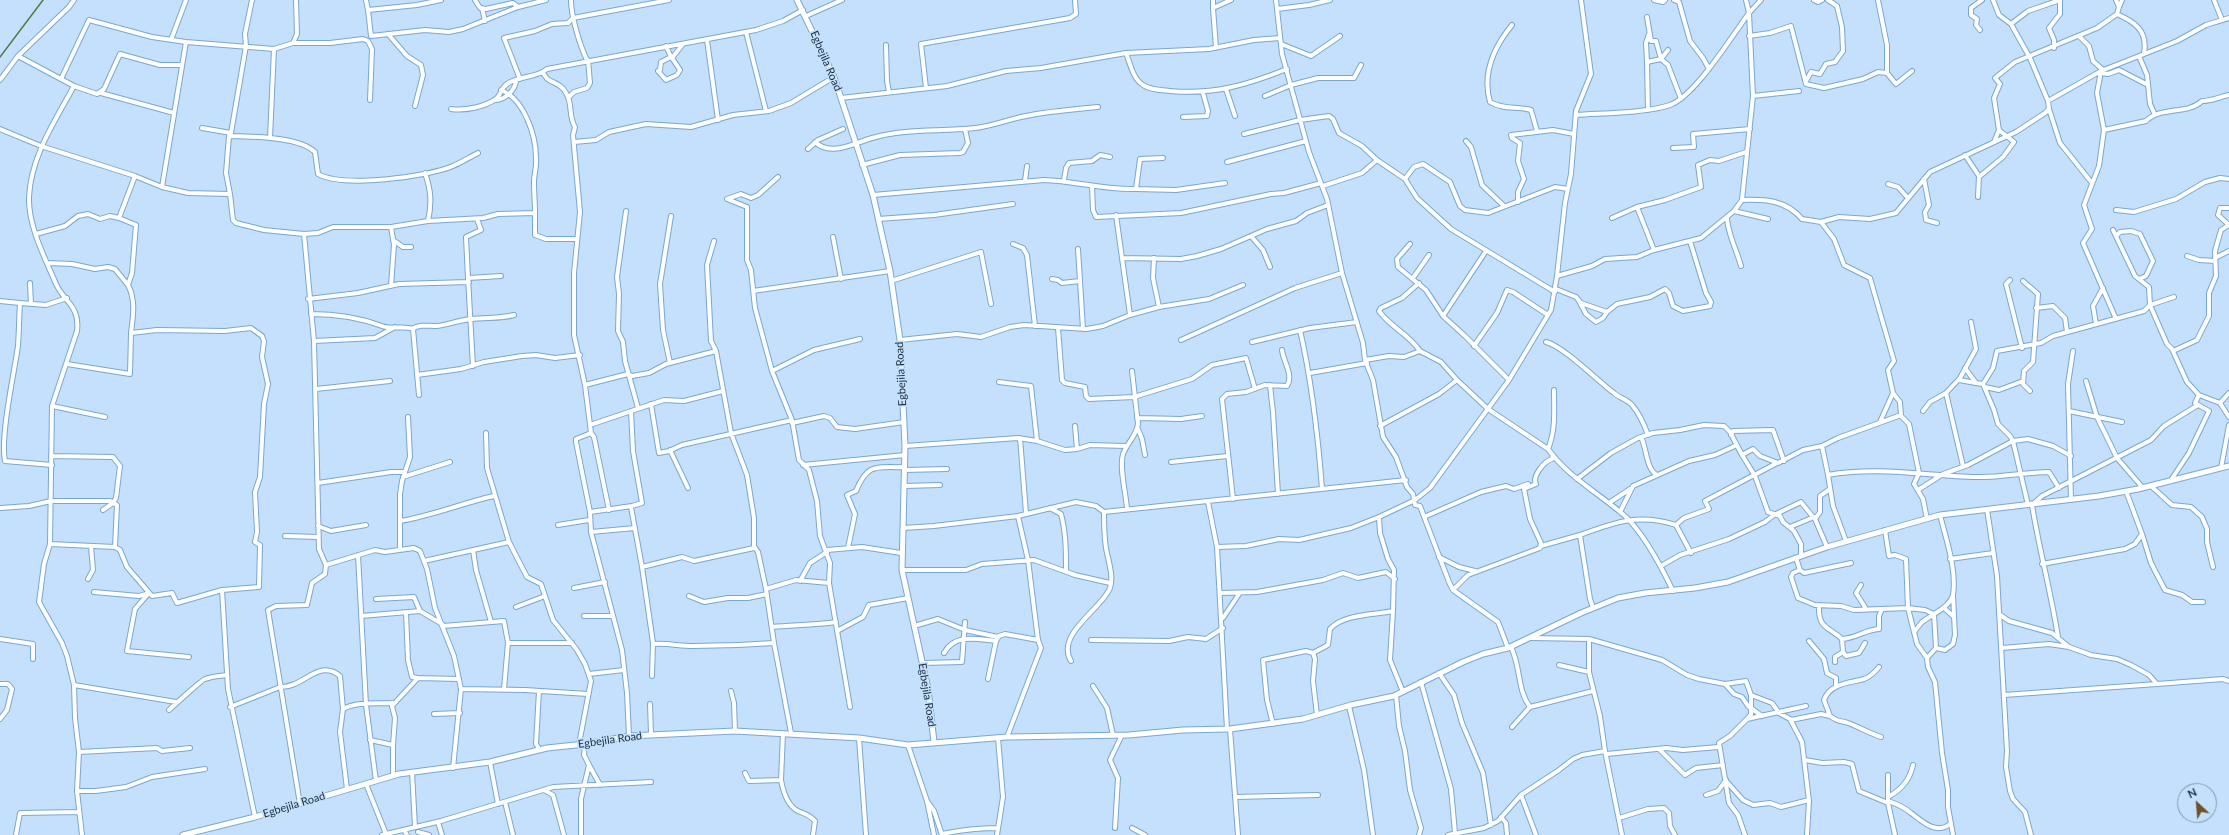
<!DOCTYPE html>
<style>
body{margin:0}
#map{position:relative;width:2229px;height:835px;overflow:hidden;background:#c4e0fc;font-family:Lato,sans-serif}
canvas{display:block}
.north{position:absolute;left:2177px;top:783px;width:40px;height:40px;box-sizing:border-box;background:#c4e0fc;border:1px solid #8098b0;border-radius:50%;rotate:334deg;font-size:11px;font-weight:700;line-height:16px;text-align:center;color:#1a2c3e}
.north::after{content:'';display:block;margin:auto;width:14px;height:18px;background:#714f27;clip-path:polygon(50% 0,100% 100%,50% 72%,0 100%)}
</style>
<div id="map">
<canvas width="2229" height="835"></canvas>
<div class="north">N</div>
</div>
<script>
const ctx = document.querySelector('canvas').getContext('2d');
ctx.lineJoin = 'round';
function stroke(path, color, width, dash) {
  ctx.strokeStyle = color;
  ctx.lineWidth = width;
  ctx.lineCap = dash ? 'butt' : 'round';
  ctx.setLineDash(dash || []);
  ctx.stroke(path);
}
function drawText(font, color, halo, rows, align = 'center') {
  ctx.font = font + ' Lato,sans-serif';
  ctx.lineWidth = 3.5;
  ctx.setLineDash([]);
  ctx.textBaseline = 'middle';
  ctx.strokeStyle = halo;
  ctx.fillStyle = color;
  for (const [text, x, y, turn = 0] of rows) {
    ctx.save();
    ctx.translate(x, y);
    ctx.rotate((+turn || 0) * Math.PI / 180);
    ctx.textAlign = isNaN(turn) ? turn : align;
    if (halo) ctx.strokeText(text, 0, 0);
    ctx.fillText(text, 0, 0);
    ctx.restore();
  }
}
const stream = new Path2D(`
 M0,57L43,0`);
const minor = new Path2D(`
 M366,0L368,10
 M441,0L417,5L368,10L371,36L425,30L449,32L463,29L518,7L546,0
 M475,0L480,8L486,9L513,3L518,7
 M571,0C571,16 580,46 587,60
 M1213,0V8L1231,0
 M1276,0L1282,54L1309,152L1327,199L1342,273L1363,343L1365,360L1373,380L1383,437L1396,457L1407,487L1413,494L1415,505L1420,506L1449,582L1453,590L1498,622L1508,648
 M1654,0L1663,2L1665,0
 M1674,0L1679,2L1690,41L1703,58L1709,69
 M1814,0L1818,2L1822,0
 M1878,0L1887,45V73L1896,84L1912,71
 M2214,0L2222,20
 M2119,7L2122,0
 M482,8L485,21
 M1213,8L1216,48
 M1277,9L1309,5L1330,0
 M2117,14C2135,22 2148,31 2144,53
 M806,16L842,0
 M1647,17L1651,41H1656L1661,59L1668,65L1681,99
 M2011,24L2028,11L2060,0
 M1512,25C1494,47 1482,74 1490,102C1504,110 1517,106 1531,110L1537,131
 M1980,30L1976,25L1977,19L1971,15V8L1982,0
 M746,32L766,111
 M388,34L407,56L421,65L423,75L415,106
 M1749,36L1770,33L1791,26L1806,84L1824,88L1863,79L1878,72L1887,73
 M2079,36L2089,46L2093,61L2103,70
 M171,40L186,0
 M707,40L718,120
 M293,43L297,34L296,0
 M1281,44L1311,56L1340,36
 M886,45L887,81L889,92
 M666,46L671,57L661,62L660,70L658,71L666,80L677,75L680,70L672,58L683,44
 M2054,48V40L2049,28L2060,14V0
 M1126,53C1130,63 1133,79 1143,85C1150,90 1161,90 1170,91C1213,95 1247,85 1287,69
 M18,56L74,86L97,94L104,89L120,54L160,65H182
 M2139,56L2147,75L2150,104L2155,115
 M1647,62L1646,43L1649,34
 M2101,71L2177,41L2206,25L2229,18
 M543,73C545,75 546,79 549,80C556,84 562,85 566,93C573,103 568,116 575,127L573,135L580,212L574,273V335L585,385L591,433L576,439V442L590,512L591,532L622,650L627,693L629,736
 M2101,73L2108,74L2119,70L2148,85
 M61,79L89,20L152,37L186,42
 M520,79L504,38L535,31L552,24L568,23L573,18L669,0
 M0,80L18,56L69,7L74,0
 M1806,81L1811,72L1820,74L1826,64L1835,62L1843,51L1842,27L1837,6L1828,0
 M74,86C55,121 31,156 29,197C28,226 45,258 56,284C65,303 80,306 77,331L52,406L50,544L44,564L39,602L62,643L67,656L74,685L75,718L79,752L77,791L82,835
 M926,88L921,44L1070,18L1076,14L1075,0
 M1226,89L1235,116
 M501,90C524,99 536,135 536,158C537,166 534,174 534,182C534,192 535,203 535,213
 M101,93L174,113
 M1265,96L1291,85L1318,78H1354L1361,65
 M1753,96L1799,91
 M569,97L574,92L587,88L590,83L588,60
 M841,98L947,86L1006,71L1041,68L1126,53L1209,49L1254,40L1280,38
 M494,100C504,101 516,90 516,80
 M2048,101L2101,71L2097,93L2104,130L2099,166L2084,205L2092,229L2083,243L2116,319
 M451,109C465,111 484,107 496,99C501,95 501,88 507,84C520,75 535,79 547,69L756,30L783,21L803,10
 M2049,109L2060,143L2092,183
 M1648,110L1647,62L1661,59L1668,50
 M1576,115C1602,113 1647,113 1670,105C1695,96 1732,36 1749,13L1746,0
 M1183,117L1207,116L1208,111L1203,93
 M202,128L231,133
 M0,129L41,146L135,176L162,187L188,193L230,194L233,220L236,223L264,230L304,234L314,341L319,549L326,565L375,550L385,552L414,548L420,551L427,569L435,608L454,656L461,689L453,768
 M2104,130L2146,121C2161,106 2187,115 2202,101C2212,101 2219,97 2229,95
 M1244,134L1300,120L1329,116L1333,119L1339,133L1362,146L1377,160L1405,179L1417,198L1451,229L1555,292
 M229,136C252,137 298,136 315,152L318,174C343,188 427,177 453,166C462,162 470,157 478,153
 M270,138L274,49
 M1466,141L1471,147L1482,185L1504,206
 M574,142L596,140L609,132L646,124L691,127L733,115L769,111L791,103L834,77
 M815,142C831,157 854,143 872,138C907,128 939,132 975,128C993,126 1012,118 1031,115C1053,111 1076,109 1098,107
 M1994,142L1999,130L1994,98L2000,84L1995,78L2015,62L2097,28L2117,14L2119,7L2116,0
 M1673,148L1694,147L1693,134L1750,129
 M808,149L818,140L843,129
 M1965,155L1979,176L1978,197
 M1227,162L1306,141
 M862,165L900,155L960,153L963,152L968,143L965,129
 M425,173C431,190 432,203 428,221
 M778,177L758,195L751,198L741,194L727,199L747,207V260L751,270L755,308L772,371L792,420L799,460L809,470L817,501L820,536L830,563L829,583L850,707
 M1979,177L2003,157L2014,142L1999,130
 M1405,179L1414,167L1423,164L1450,182L1460,206L1465,210L1488,213L1555,187L1568,189
 M1924,179L1929,205L1925,212L1926,220L1937,223
 M1064,180L1066,168L1069,163L1092,161L1100,155L1110,157
 M1025,181L1027,166
 M1888,184L1898,187L1907,197
 M1092,186L1093,210L1096,217L1181,213L1271,194L1284,193L1321,183
 M1323,186L1362,173L1377,160
 M162,187L186,42L274,49L293,43H330L363,39L368,41L372,49L370,100
 M1136,189L1176,190L1225,183
 M230,194L226,173L229,136L231,133L246,46L245,34L252,0
 M873,195L1044,180C1075,181 1105,190 1136,189L1140,159L1163,158
 M1742,200C1765,199 1786,200 1802,219L1821,222L1839,217L1870,219L1896,213L1930,172L2016,132L2045,113L2049,109L2048,101L2030,58L2011,24L1999,15L1993,0
 M1518,202V192L1524,179L1518,161L1520,143L1512,138L1511,135L1553,130L1574,134
 M1637,207L1665,200L1701,187L1698,165L1710,160L1719,161L1746,152
 M2116,210L2134,212L2176,199L2205,182L2220,178L2229,179
 M626,211L617,277L619,294L618,331L623,342L625,361L638,408
 M1734,211L1768,219
 M1116,215L1122,258
 M1727,217C1727,232 1737,251 1741,266
 M119,218L135,176
 M1612,218L1637,207L1654,250
 M878,219L934,215L1013,204
 M1821,222L1834,239L1844,265L1870,278L1894,361L1888,370L1893,393L1900,402L1901,416L1909,424L1919,473L1914,484L1923,499L1927,519
 M2229,225L2218,215L2220,208H2229
 M391,227L394,245L391,286
 M2113,230L2135,276L2149,287L2150,305L2167,344L2172,349L2187,382L2199,395L2195,403L2209,411L2189,453L2171,480
 M36,234L65,226L78,216L88,214L100,219L110,216L119,218L136,225L132,273L128,285C136,300 133,316 131,333
 M304,234L318,233L333,227H391L428,221L483,218L498,214L535,213V235L546,239H577
 M1251,236L1263,250L1270,267
 M2116,236L2120,232L2131,231L2140,234L2153,261L2146,276L2139,279
 M833,237L841,279
 M393,240L403,247H411
 M714,241L707,265L711,341L716,351L731,433L747,475L754,518V546L758,552L766,589L774,643L791,733
 M1013,244L1023,248L1027,255L1035,326
 M1410,244L1397,259L1398,267L1426,290L1443,316
 M1078,249L1080,281
 M1486,251L1443,316L1465,336L1509,380
 M2187,256L2199,260L2215,261
 M1154,258L1153,278L1159,307
 M2215,258L2229,251
 M48,263L72,264L95,269L108,267L115,269L128,285
 M1557,276L1592,266L1605,259L1637,257L1654,250L1701,238L1734,211L1742,200L1753,96L1749,13L1761,0
 M468,278L466,237L481,230L477,219
 M1413,278L1429,255
 M1052,279L1058,280L1062,283L1080,281L1083,329
 M2010,280L2006,284L2022,348
 M891,281L981,252L991,304
 M2023,281L2038,294L2033,362L2024,371L2023,384L2030,391
 M30,283L31,304
 M1419,283L1402,298L1381,308L1379,311C1390,327 1409,334 1420,351
 M1556,289L1576,297L1581,303L1607,312L1617,304L1650,297L1665,289L1669,293L1673,306L1683,311L1710,306L1711,302L1706,293L1690,241
 M753,291L890,271
 M308,299L358,293L399,284L469,282
 M0,301L20,303
 M1579,301L1586,314L1596,322L1603,318L1607,312
 M2036,308L2053,306L2065,318L2067,332
 M311,314C337,314 358,317 382,326C391,330 404,325 413,329L419,395
 M1130,315L1159,307L1209,299L1243,285
 M2096,324L2093,306L2103,288
 M1058,328L1062,380L1065,383L1085,387L1086,396L1089,399L1134,397L1192,379L1212,365L1246,358L1255,389
 M412,329C420,324 427,326 437,326C448,325 459,320 471,319C486,317 500,319 514,315
 M1300,330C1312,383 1318,435 1322,489
 M900,340L957,334L981,337L1010,327L1024,325L1087,329L1103,326L1130,315L1122,258L1181,259L1197,256L1221,249L1267,229L1296,221L1307,213L1328,205
 M1181,340L1295,288L1342,273
 M314,341L375,338L395,327
 M1252,342L1310,328L1357,322
 M1546,342C1563,346 1598,381 1614,393C1619,398 1627,399 1632,405C1639,413 1644,424 1648,435
 M1474,346L1497,313L1507,290L1513,292L1548,315
 M2173,351L2197,340L2209,316V293L2216,276L2215,251L2221,230L2229,225
 M1365,360L1389,356L1404,357L1420,351L1441,362L1457,380
 M670,363L663,330L660,284L671,216
 M473,366L468,278L501,276
 M1965,368L1976,383L1983,384
 M772,371L814,350L860,339
 M1310,373L1367,363
 M417,375L461,369L484,362L522,356L536,355L555,358L580,355
 M1959,380L1976,383
 M2086,381L2097,417L2117,458L2143,488
 M999,382L1031,386L1037,441L1065,450L1077,449
 M585,385L628,374L632,376L649,373L666,364L716,351
 M1270,385L1273,412L1278,494
 M1985,387L1999,390L2023,381
 M316,389L390,381
 M1554,390C1554,410 1556,430 1548,449C1568,477 1600,494 1625,516C1643,533 1662,568 1673,591
 M1946,393L1963,466
 M2199,395L2220,403L2229,417
 M2220,403L2229,393
 M651,404L659,453L669,451L682,445L792,420
 M52,406L105,417
 M1923,411L1930,402L1946,393L1960,378L1976,349L1971,322
 M2069,411L2122,422
 M1137,418L1181,419L1202,416
 M1880,422L1893,393
 M792,423L824,416L830,418L837,427L855,429L904,422
 M590,425L664,400L684,401L723,391
 M1075,426L1077,449L1090,445L1126,446
 M1380,426L1439,394L1457,380L1488,409L1548,449
 M1138,429L1142,439L1145,455
 M486,433L487,468L509,542L527,577L541,584L553,620L577,650L585,664L591,681L579,744
 M591,433L594,437L609,510
 M1731,435L1733,431L1773,430L1784,461
 M1641,437C1647,449 1646,469 1657,475
 M1020,438L1026,513
 M905,446L1018,438L1037,441
 M1822,446L1838,438L1901,415
 M670,450L688,488
 M1742,455L1755,476L1768,512L1780,516L1783,522L1794,531L1801,544V556
 M51,456L113,457L120,466L116,498L113,503L103,510
 M1171,462L1227,456
 M52,465L5,461C0,437 14,374 18,346C19,332 19,318 20,303L46,305L67,298
 M803,465L905,455
 M2221,468L2229,425
 M904,470L947,469
 M1828,475L1833,506L1846,541
 M403,477L450,462
 M1577,479L1611,453L1638,438L1653,433L1680,430L1704,425L1724,426L1730,432L1742,455L1753,449L1760,456L1778,463L1803,450L1822,446L1828,475C1877,466 1927,476 1976,477C2000,478 2025,472 2049,472L2059,488
 M318,483L391,472H405
 M904,486L940,485
 M2151,486L2172,505L2191,507L2202,517L2207,529V542L2213,567
 M1918,490L1943,474L1968,465L2013,441L2028,439L2053,446L2071,456
 M1233,499L1222,399L1227,394L1246,392L1265,385L1287,386C1294,375 1283,361 1282,350
 M2071,500L2068,384L2073,351
 M1208,502L1217,547L1227,729
 M1609,503L1630,489
 M2028,505L2013,441L2010,436L1998,424L1994,410L1983,384L1993,368L1997,351L2041,343L2053,336L2144,311L2150,305L2174,297
 M631,507L642,567L653,643L652,676
 M0,508L29,506L51,501H110L117,505L115,547
 M1050,508L1061,514C1066,533 1066,551 1066,571
 M1127,509C1126,493 1119,468 1123,454C1127,443 1137,435 1138,424L1132,371
 M1987,509L1997,576L2007,751L2006,767L2010,791L2013,799L2025,812L2031,835
 M590,512L632,506L642,503L633,451L631,411
 M1620,512L1633,486L1689,461L1715,455L1737,445
 M1940,515C1946,539 1957,570 1953,595C1951,604 1941,610 1934,614L1936,648L1927,658L1928,667L1935,682L1942,753L1948,790V807L1953,835
 M1424,517L1481,492L1506,486L1514,489L1528,484
 M400,521C432,516 462,503 494,496
 M558,525L589,520
 M318,526L331,531L366,525
 M1790,527L1814,517
 M903,528L934,526L1018,516L1076,502L1096,506L1104,512L1406,480
 M591,532L635,528
 M2142,534L2151,563L2165,590L2182,595L2192,602H2203
 M285,536L318,537
 M50,544L115,547L120,550L127,567L152,596L172,593L177,603L222,590L259,587L260,545L255,542L257,532L255,492L260,477L264,404L268,384L262,357L264,341L262,336L251,328L225,331L157,330L131,333L130,374L67,364
 M1541,546L1580,535
 M1217,547L1246,546L1279,539L1299,540L1351,528L1379,517
 M1827,547L1815,519L1820,512V496L1830,489
 M848,548L855,514L847,495L856,491C868,462 876,468 905,467
 M400,550V494L402,481L410,457L408,417
 M473,550L476,570L491,622
 M827,550L862,547L901,553
 M1691,553L1676,525L1684,518L1709,509L1705,501L1777,463
 M358,555L366,705L376,781
 M1439,557L1459,567L1475,571
 M1796,558L1800,570L1793,573L1791,577L1798,598L1815,605L1841,606L1854,610L1908,608L1906,559L1895,555L1889,556L1885,530
 M1950,559L1993,553
 M424,561L509,542
 M2042,564L2125,549L2135,544L2142,534L2126,491
 M1661,566L1680,555L1729,539L1765,522L1774,515L1801,502L1813,517
 M642,567L682,557L694,561L754,548
 M902,570H966L982,564L1034,560L1075,575L1110,583
 M1800,570L1804,573L1851,563
 M88,579L93,570L91,546
 M800,581L810,563L827,552
 M1861,585L1856,593L1865,607L1864,610
 M574,588L605,582
 M766,589L796,580L829,583
 M222,590L228,689L255,817
 M1453,590L1468,575L1540,548L1541,543L1530,519L1524,489L1536,484C1532,477 1543,462 1552,459L1553,455
 M94,592L139,596L149,593
 M149,593L135,609L127,651L189,657
 M1220,593L1257,592L1323,580L1343,573L1358,578L1386,572L1395,579
 M689,596L704,602L728,598H748L767,594
 M376,599L414,597L420,611
 M1819,605C1818,629 1828,626 1842,639L1843,652L1835,657V662
 M516,607L545,596
 M1593,608L1590,599L1580,535C1615,522 1639,513 1676,525
 M1944,608L1954,617
 M1393,611L1390,660L1403,692
 M406,613L408,660L412,677L418,678
 M1999,614L2009,621L2052,633L2069,647
 M361,616L420,611L442,624
 M584,616H613
 M1223,618L1239,594
 M443,626L504,621L508,643L504,689
 M914,626L938,619L965,630L998,637
 M772,627C794,625 815,625 836,622
 M837,631L863,617L869,605L908,598
 M1914,632L1922,622L1934,614
 M2058,637C2051,592 2039,549 2032,505L2042,496L2151,440L2164,426L2198,405
 M1531,638L1589,639V672L1600,716L1605,751L1622,835
 M0,639L33,644V659
 M1589,639L1662,660L1687,675L1699,679L1725,684L1746,681L1751,695L1772,703L1779,713L1790,719L1802,742L1809,801L1807,835
 M1842,639C1857,638 1864,630 1879,629V616L1882,609
 M1091,640L1169,641L1188,637L1206,639L1223,628
 M1809,641L1824,659L1827,673L1836,678V687
 M508,643H572
 M653,644C669,643 679,646 693,646C720,646 747,645 774,643
 M1511,647C1521,667 1517,690 1530,707L1593,691
 M1936,648L1945,650L1953,644L1955,635L1953,595
 M2002,648L2049,644L2069,647L2091,655L2117,659L2131,665L2149,675L2157,684L2223,679L2229,681
 M1843,652L1846,656L1859,653L1865,643
 M944,653C955,633 976,639 996,641
 M1313,653L1328,645L1330,629C1343,614 1374,615 1393,611L1394,570L1388,559L1380,533L1379,517L1415,500L1430,488L1509,380L1551,310L1557,276L1565,203L1571,174L1576,111L1591,74L1581,0
 M1313,653L1315,659L1313,681L1317,715
 M1927,658L1917,644L1908,608L1925,610L1934,614
 M1071,661C1055,634 1102,609 1110,588C1114,576 1108,560 1106,548C1104,536 1104,524 1104,512
 M923,663L962,662L965,622
 M1559,665L1589,672
 M1439,673L1454,695L1462,723L1483,773L1491,825
 M589,674L624,670
 M988,679L996,641L999,636L1005,634L1038,640
 M1421,682L1451,789L1455,833
 M0,684H8L12,689L7,710L0,719
 M1725,684L1734,694L1742,697L1748,706L1762,716
 M74,685L176,702
 M1093,686L1107,708L1113,735
 M461,689L525,690L588,694
 M539,691L536,744L540,750
 M731,691L734,703L735,731
 M1396,695L1399,726L1405,751L1410,790L1421,828L1419,835
 M2004,695L2157,684
 M650,704L651,734
 M1349,706L1364,770L1373,835
 M230,707L280,687C304,688 318,658 340,676L343,709C357,701 378,704 394,703
 M343,709L340,732L347,789
 M169,710C172,707 203,679 205,679C212,676 220,676 227,675
 M434,714L460,713
 M1830,716C1839,723 1840,720 1848,723C1859,727 1869,733 1881,737
 M1747,719L1751,714V695
 M1791,720L1821,714L1830,716L1824,700C1830,683 1850,683 1864,679C1870,677 1875,672 1879,667
 M1273,724L1267,700L1263,660L1306,651L1313,653
 M1512,727L1530,707
 M1230,729L1238,835
 M1007,737L1041,648L1038,640L1028,560L1018,516
 M859,738L866,835
 M370,740L393,745L395,718L392,706L418,678L459,679
 M908,745L927,801L934,811L942,835
 M1659,749L1685,775L1696,768L1723,765
 M79,752L157,748L162,751L190,748
 M1607,754L1666,748L1683,750L1718,747
 M1805,760L1822,763L1844,762L1852,764L1859,791L1888,803V775
 M490,762L498,804
 M589,765L600,785
 M412,772L415,827
 M745,773L749,781L781,780L783,733
 M393,776V745
 M781,780C783,791 788,806 798,811C805,814 810,815 815,821L813,835
 M1727,782L1743,800L1753,805L1770,803L1781,807L1809,800
 M366,784L386,834
 M544,790L553,795L564,835
 M77,791H96L126,787L152,777L205,769
 M1521,795L1536,835
 M1706,795L1718,791L1726,780
 M1235,797L1318,795
 M1888,797C1901,790 1910,780 1913,765
 M927,801L934,835
 M1888,801C1897,804 1904,807 1911,813C1923,822 1936,835 1950,824
 M505,802L513,835
 M1888,803L1895,835
 M300,804L268,610L276,606L307,605L312,583L325,574L326,565
 M1501,817L1506,823L1507,835
 M1619,818L1648,809L1664,808L1669,813L1670,826L1675,835
 M438,822L442,835
 M1115,828L1118,778L1110,760L1122,735
 M1132,828L1145,835
 M404,830L407,835
 M418,832L429,835
 M942,834C961,830 977,828 997,828
 M16,835L20,813L78,812
 M382,835L441,821L553,787L651,782
 M581,835V799L589,765L584,755L585,744
 M997,835L1003,797L998,738
 M1448,835L1484,828L1498,821L1521,795L1559,770L1573,759L1582,755L1605,751
 M1745,835L1738,815L1729,803L1719,743L1730,736L1747,719L1806,706`);
const tertiary = new Path2D(`
 M797,0L834,77L873,195L890,271L900,340L905,446L902,570L928,689L934,742
 M183,835L255,817L399,774L490,762L547,748L585,744L629,736L735,731L859,738L908,745L1007,737L1129,735L1183,730L1230,729L1303,719L1351,705L1394,696L1463,662L1483,654L1508,648L1581,613L1618,598L1645,593L1695,588L1728,582L1827,547L1940,515L2099,496L2138,489L2229,466`);
const streetNames = [
 ["Egbejila Road",826,61,67],
 ["Egbejila Road",901,374,-93],
 ["Egbejila Road",927,695,81],
 ["Egbejila Road",610,740,-8],
 ["Egbejila Road",294,805,-17]
];
stroke(stream, '#5a7748', 1.5);
stroke(minor, '#79a7d4', 6);
stroke(tertiary, '#79a7d4', 7);
stroke(minor, '#fff', 4);
stroke(tertiary, '#fff', 5);
drawText('11px', '#1a2c3e', '#c4e0fc', streetNames);
</script>
